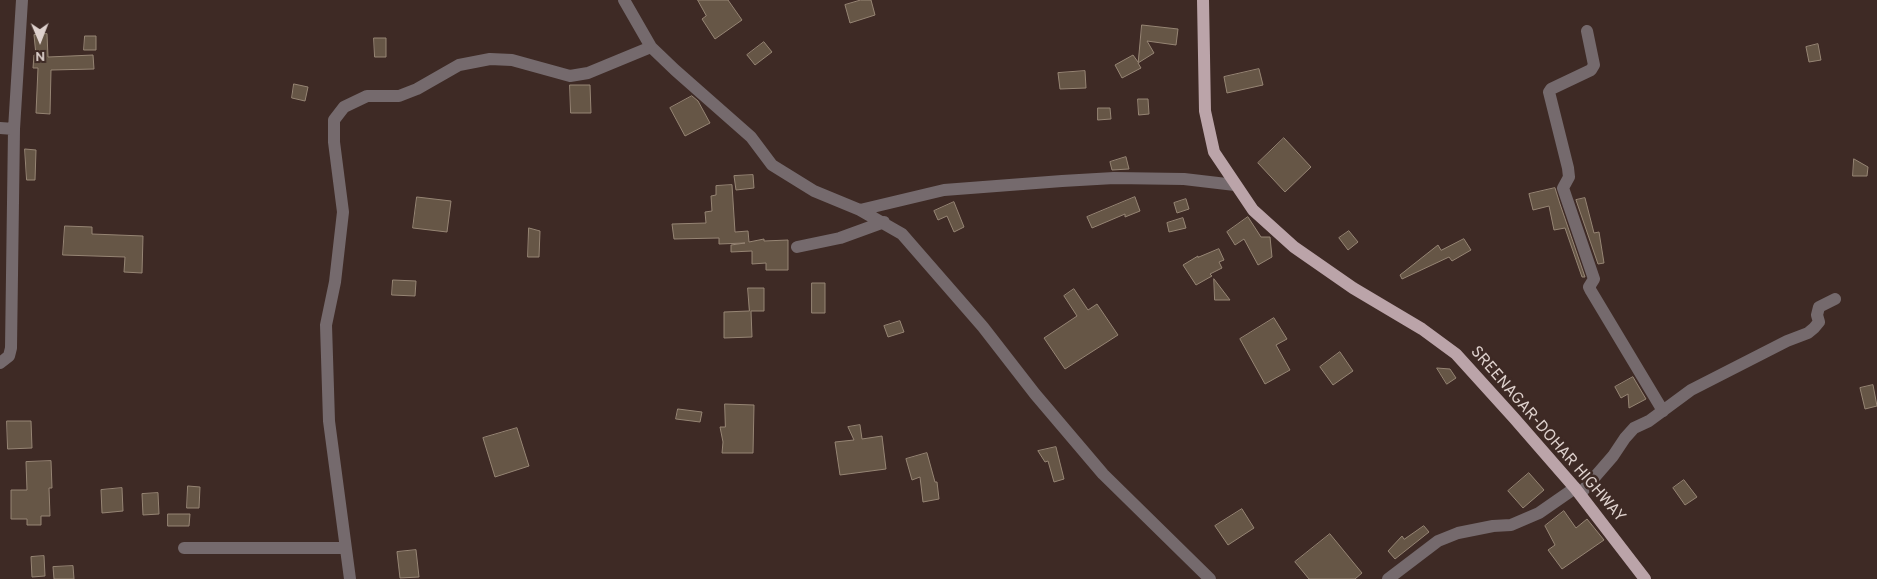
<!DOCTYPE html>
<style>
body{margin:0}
#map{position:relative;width:1877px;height:579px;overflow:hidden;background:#3e2a25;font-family:Overpass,sans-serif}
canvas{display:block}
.north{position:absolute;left:15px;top:15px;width:50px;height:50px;-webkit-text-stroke:4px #3e2a25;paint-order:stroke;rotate:179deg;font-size:14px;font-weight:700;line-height:20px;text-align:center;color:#ded1cd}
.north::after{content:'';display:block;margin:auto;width:18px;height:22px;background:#ded1cd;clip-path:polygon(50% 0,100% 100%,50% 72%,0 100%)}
</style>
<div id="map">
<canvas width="1877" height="579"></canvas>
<div class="north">N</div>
</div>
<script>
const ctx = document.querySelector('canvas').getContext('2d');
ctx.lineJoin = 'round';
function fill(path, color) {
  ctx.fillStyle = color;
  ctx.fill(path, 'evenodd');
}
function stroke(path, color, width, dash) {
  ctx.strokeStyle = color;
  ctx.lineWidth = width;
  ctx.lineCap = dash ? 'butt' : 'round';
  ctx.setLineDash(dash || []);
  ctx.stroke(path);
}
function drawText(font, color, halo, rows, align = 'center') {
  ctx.font = font + ' Overpass,sans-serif';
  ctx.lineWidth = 5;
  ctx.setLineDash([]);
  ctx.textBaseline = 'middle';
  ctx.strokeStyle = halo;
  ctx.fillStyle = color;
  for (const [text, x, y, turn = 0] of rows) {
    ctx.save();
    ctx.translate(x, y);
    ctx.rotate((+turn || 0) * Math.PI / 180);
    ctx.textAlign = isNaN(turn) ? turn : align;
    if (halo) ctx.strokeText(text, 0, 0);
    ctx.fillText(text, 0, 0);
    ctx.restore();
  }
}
const building = new Path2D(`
 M698,0H728L742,20L715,39L702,19L706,16Z
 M861,0H871L875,15L850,23L845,5Z
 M1142,25L1178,29L1176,45L1147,41L1154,53L1138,63L1141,68L1122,78L1115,65L1133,55L1138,62Z
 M47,34L48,57L93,55L94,69L51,70L50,114L36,113L38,68H33L34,55H36L34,35Z
 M85,36H96V50H84Z
 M374,38H386V57H375Z
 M764,42L772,52L755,65L747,55Z
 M1818,44L1821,60L1809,62L1806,47Z
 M1259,69L1263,85L1227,93L1224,77Z
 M1085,71L1086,88L1060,89L1058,73Z
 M294,84L308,87L305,101L292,98Z
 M570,85H590L591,113H571Z
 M692,96L698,101L710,123L685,136L670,108Z
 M1138,99H1148L1149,114L1139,115Z
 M1098,108H1110L1111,119L1098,120Z
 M1284,138L1311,167L1285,192L1258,163Z
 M25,149L36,150L35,180H27Z
 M1126,157L1129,169L1112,170L1110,162Z
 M1854,159L1868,167L1867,176H1853Z
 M753,175L754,188L736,190L734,176Z
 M732,185L735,232L748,231L749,242L764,239V241L788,240V270H766V263L752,264V251L731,252V245L745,243L719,244V238L674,239L672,224L706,223L705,212L712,211L711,196L716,195V186Z
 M1555,188L1560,204L1585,277H1582L1565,228L1554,230L1549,206L1533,210L1529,194Z
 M417,197L451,201L447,232L413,228Z
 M1135,197L1140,211L1125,217V214L1092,228L1087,217Z
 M1585,198L1594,233L1599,232L1604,263L1598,264L1576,200Z
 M1186,199L1189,209L1177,213L1174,203Z
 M954,202L964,227L954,232L947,216L938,220L934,211Z
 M1248,217L1261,237H1270L1272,257L1258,265L1244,239L1235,245L1227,232Z
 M1183,218L1186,228L1169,232L1167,223Z
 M65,226L92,227V234L143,236L142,273L124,272L125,257L63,255Z
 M529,228L540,231L539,257H528Z
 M1349,231L1358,242L1348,250L1339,238Z
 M1464,239L1471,250L1452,261L1449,257L1402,279L1400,275L1438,245L1441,250Z
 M1219,249L1224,260L1219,262L1222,268L1210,274L1212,276L1196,285L1183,265L1198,256V257Z
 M1214,279L1230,300H1215Z
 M393,280L416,281L415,296L392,295Z
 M812,283H825V313H812Z
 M748,288H764V311H751L752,337L724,338V312L749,311Z
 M1074,289L1088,310L1097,304L1118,335L1065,369L1044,338L1077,316L1064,296Z
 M1274,318L1287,339L1276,345L1290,370L1265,384L1240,339Z
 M900,321L904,332L888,337L884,326Z
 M1340,352L1353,371L1333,385L1320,367Z
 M1437,368L1450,369L1456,378L1447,384Z
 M1633,377L1646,399L1629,408L1628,394L1621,398L1615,387Z
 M1873,385L1877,406L1865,409L1860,388Z
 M725,404L754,405L753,453H722L723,442L720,427H725Z
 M678,409L702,412L700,422L676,419Z
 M7,421H31L32,448L8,449Z
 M860,425L862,439L882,436L886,469L840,475L835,442L854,440L848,427Z
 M517,428L529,466L495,477L483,438Z
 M1056,447L1064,479L1054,482L1048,461L1045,462L1038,451Z
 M927,453L935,482H937L939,499L923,502L920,477L912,480L906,459Z
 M51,461L52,488H49L50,516H41V525H27V519H11V490H27L26,462Z
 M1529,473L1544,490L1523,508L1508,491Z
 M1684,480L1697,497L1685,505L1673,488Z
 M188,486L200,487L199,508H187Z
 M122,488L123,511L102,513L101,490Z
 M158,493L159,514L143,515L142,494Z
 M1242,509L1254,528L1228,545L1215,526Z
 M1564,511L1576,528L1587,519L1604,540L1562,569L1548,550L1555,545L1545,526Z
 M168,514H190L189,526H168Z
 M1424,526L1429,532L1395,559L1388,551L1402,536L1404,539Z
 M1330,534L1362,573L1355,579H1309L1295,562Z
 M416,550L419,577L400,578L397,552Z
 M44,556L45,576L32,577L31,557Z
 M73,566L74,579H54L53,567Z`);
const minor = new Path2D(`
 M624,0L651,47L675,70L751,137L772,165L814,191L860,210L902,234L983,327L1035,394L1103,474L1210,579
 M1587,31L1594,65L1591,70L1551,89L1549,92L1568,168L1569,177L1563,188L1594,279L1589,287L1591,291L1663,411
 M0,128L14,129
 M860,210L944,190L1062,181L1114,178L1184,179L1235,185
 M797,247L840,238L884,222
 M0,363L9,356L11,348L14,129L22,0
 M1580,494L1613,456L1625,438L1634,428L1649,421L1691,390L1787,341L1808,333L1814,328L1819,322L1817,315L1819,307L1835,299
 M184,548H345
 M350,579L329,421L326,325L335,282L343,212L334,142V120L344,107L367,96H399L417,89L459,65L490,59L512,60L570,76L588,73L651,47
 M1388,579L1438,541L1458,533L1493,526L1511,525L1539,513L1575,488`);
const major = new Path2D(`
 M1203,0L1205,111L1214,152L1253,210L1294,247L1353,288L1422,329L1456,354L1514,418L1575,488L1645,579`);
const streetNames = [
 ["SREENAGAR-DOHAR HIGHWAY",1547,435,49]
];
fill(building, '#665646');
stroke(building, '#968574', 1);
stroke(minor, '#756a6d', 12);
stroke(major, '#bba4a9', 12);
drawText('16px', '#ded1cd', '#3e2a25', streetNames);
</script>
